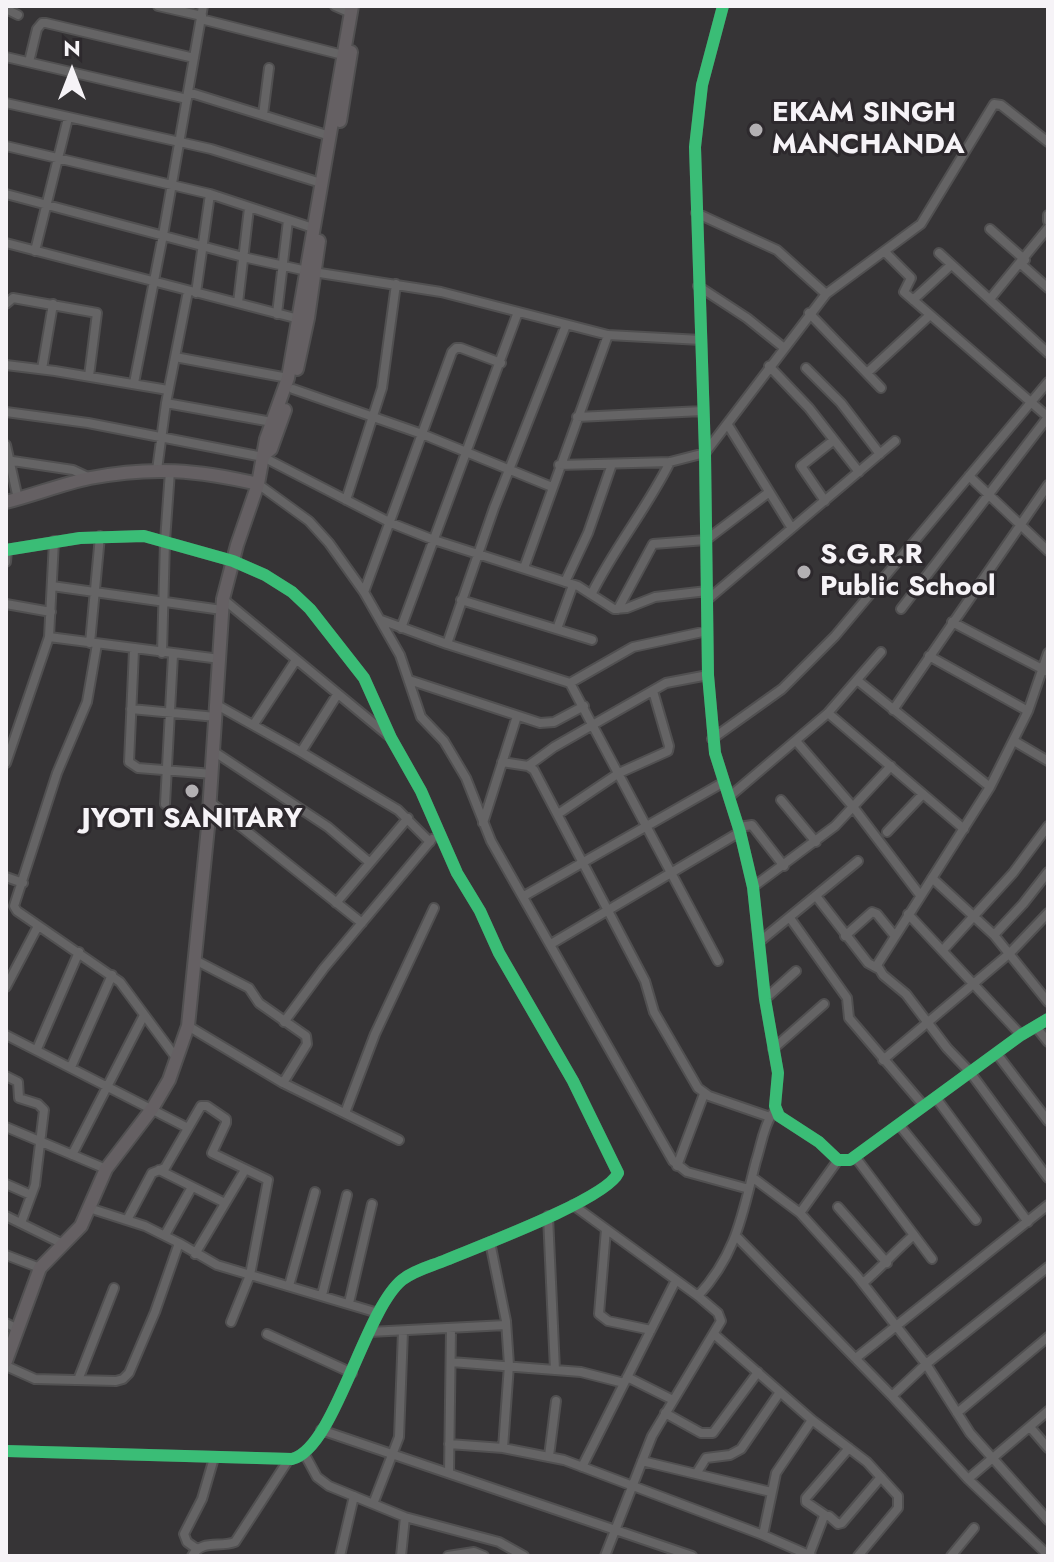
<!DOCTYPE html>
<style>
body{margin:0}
#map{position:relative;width:1054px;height:1562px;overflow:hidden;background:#363436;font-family:Jost,sans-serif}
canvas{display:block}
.frame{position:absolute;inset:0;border:8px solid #f6f3f7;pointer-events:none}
.north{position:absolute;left:32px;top:32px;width:80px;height:80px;-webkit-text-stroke:6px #2d292d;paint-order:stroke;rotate:0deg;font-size:22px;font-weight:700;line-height:32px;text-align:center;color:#f6f3f7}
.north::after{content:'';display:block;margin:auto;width:28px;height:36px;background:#f6f3f7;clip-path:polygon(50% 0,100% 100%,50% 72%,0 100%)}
</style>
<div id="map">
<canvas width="1054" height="1562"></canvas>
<div class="frame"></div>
<div class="north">N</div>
</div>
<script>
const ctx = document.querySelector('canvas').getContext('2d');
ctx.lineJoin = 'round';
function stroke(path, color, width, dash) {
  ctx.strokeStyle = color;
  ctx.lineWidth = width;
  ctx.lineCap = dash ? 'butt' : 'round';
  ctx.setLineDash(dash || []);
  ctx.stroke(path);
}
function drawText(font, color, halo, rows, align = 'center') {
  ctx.font = font + ' Jost,sans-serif';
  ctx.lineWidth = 6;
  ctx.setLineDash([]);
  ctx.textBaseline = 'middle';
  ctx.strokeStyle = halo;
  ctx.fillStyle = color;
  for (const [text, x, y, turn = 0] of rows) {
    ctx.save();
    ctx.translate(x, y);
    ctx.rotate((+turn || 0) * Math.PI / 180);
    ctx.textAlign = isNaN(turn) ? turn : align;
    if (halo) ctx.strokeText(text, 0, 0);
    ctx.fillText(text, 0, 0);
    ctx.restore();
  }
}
const street = new Path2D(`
 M158,6L202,16
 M335,6L351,13
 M723,6L702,85L695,147L705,453L708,675L715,753L740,832L753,887L765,999L778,1073L775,1106L779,1116L819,1142L838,1160H850L1021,1035L1048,1019
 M6,9L18,15
 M201,19L343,55
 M6,57L187,99
 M29,62L37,29L42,23H46L194,58
 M188,92L330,136
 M6,103L211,149L321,183
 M263,115L269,68
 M6,146L210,194L313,228
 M6,194L243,257L307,271L441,292L608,335L701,340
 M696,213L777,250L826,294
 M1048,215V221
 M990,229L1025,260
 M6,243L299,319
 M35,251L68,118
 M885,252L911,278L904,292L1048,417L901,609
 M939,253L1048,353
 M1021,264L1048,288
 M698,286L747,318L783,347
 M196,293L210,194
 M990,299L1048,228
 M913,300L951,265
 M238,303L249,208
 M6,304L13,298L97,313L89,376
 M809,313L881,388
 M277,314L288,220
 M175,357L288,378
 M6,365L55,371L168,390
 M769,366L809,408L859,472
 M806,368L841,403L880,454
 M42,369L53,304
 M867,373L930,315
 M134,383L163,235L203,6
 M293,389L422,434L552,487
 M166,403L272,422
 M6,412L88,423L263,457L391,523L434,540L578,586L614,609L627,608L655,597L707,591
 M577,417L703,411
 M728,425L791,527
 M6,445L18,499
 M6,460L73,470L90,478
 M559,465L670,462L705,453L826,294L921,224L994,104L1001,105L1048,142
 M157,470L166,403L188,291
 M969,476L1048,551
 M258,484L309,521L329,543L364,592L400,655L421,717L444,741L466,778L491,841L673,1161L687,1172L749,1189
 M346,500L382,388L396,284
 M825,501L801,466L834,440
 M6,550L80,538L144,536L233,561L265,575L292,592L310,609L364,678L391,738L421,791L457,873L480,911L499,953L573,1081L618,1173C607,1199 477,1247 446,1260C432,1266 414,1270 402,1280C364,1311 335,1448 292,1459L6,1451
 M6,562L7,550
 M524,568L608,335
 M565,582L588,533L612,464
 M52,586L222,610
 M364,592L452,352L456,348H461L501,363
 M592,593C615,547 647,508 670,462
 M223,599L389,736
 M461,600L592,640
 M707,600L895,441
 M6,604L51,612
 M618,609L653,544L706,540L768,493
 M381,620L447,644L570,683L718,961
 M952,622L1048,672
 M401,628L518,312
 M557,629L573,585
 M49,637L220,659
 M90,643L100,536
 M97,644L87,702L57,773L14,906L17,911L120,982L177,1059
 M447,644L494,508L566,325
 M134,650L129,762L138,768L213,774
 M162,653L165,541L170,471
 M1048,653L1028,711L990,787L877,965L883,975L906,994L947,1048L970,1072L1048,1178
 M929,656L1028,711
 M409,680L540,723L554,722L584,706
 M857,680L990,787
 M570,683L633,647L707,631
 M217,705L301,752L398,810L430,842
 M131,709L216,717
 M893,710L1048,485
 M828,713L964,829
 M254,724L296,660
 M712,739L782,689L835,636L1048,382
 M796,741L854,808L920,895
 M1014,741L1048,761
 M213,751L328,827L369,862
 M301,752L337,695
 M502,762L528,766L534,770L645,981L654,1012L698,1088L709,1096L770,1117
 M6,763L49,637L54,541
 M528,766L554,747L666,683L708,675
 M729,797L828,713L881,652
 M781,800L816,842
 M210,802L362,923
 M165,804L173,655
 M558,814L619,773L668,751L669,746L653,691
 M483,823L517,716
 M739,827L752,825L784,866
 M887,832L923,794
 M6,877L23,883
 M932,878L994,935L1048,1002
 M753,887L835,826L891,766
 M524,896L724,782
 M816,896L868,963L877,968
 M336,903L408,818
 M908,914L1021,1035
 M790,918L847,998L849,1018L924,1106
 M994,935L1023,904L1048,872
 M845,936L872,912L877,914L894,935
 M759,942L858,861
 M551,944L740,832
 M943,950L1013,873L1048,826
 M193,959L249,988L259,1003L306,1036L307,1044L283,1083
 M6,987L38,926
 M765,999L796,971
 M284,1022L324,968L432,839
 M188,1026L283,1083L399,1140
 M1036,1027L1048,1042
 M6,1035L188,1128
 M37,1049L79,952
 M773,1049L824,1004
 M997,1054L1048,1121
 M883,1060L1010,953L1048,913
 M71,1067L112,975
 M6,1076L18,1082L19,1098L38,1104L44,1110L35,1185L21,1223
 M936,1098L1028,1222
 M345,1113L375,1034L434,908
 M900,1126L976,1220
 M6,1127L106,1169
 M72,1155L143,1017
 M856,1158L932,1259
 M677,1166L704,1094
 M159,1170L225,1203
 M752,1177L800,1213L857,1276L926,1364L970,1433L1048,1520
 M6,1184L31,1195
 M573,1205L698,1296L718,1313L721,1321L652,1436L605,1556
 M838,1207L887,1263
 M800,1213L838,1160
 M6,1216L63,1244
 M548,1216L555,1370
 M127,1220L152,1173L165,1168L201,1106H207L226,1119V1123L212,1153L268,1180L250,1275L231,1322
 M606,1229L599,1314L608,1321L651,1330
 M165,1235L192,1187
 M737,1237L892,1396L968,1479L1048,1555
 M490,1242L506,1321L509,1365L503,1448
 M179,1243L217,1265L378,1313
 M195,1254L245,1170
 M6,1255L40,1268
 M863,1283C881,1268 896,1250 914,1235
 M289,1286L315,1192
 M322,1295L347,1195
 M698,1296C737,1253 742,1215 756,1161C761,1146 763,1128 772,1114
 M349,1303L372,1204
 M6,1323L18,1329
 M369,1332L506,1325
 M267,1334L352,1373
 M856,1358L1048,1205
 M451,1362L581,1372L624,1383
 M6,1366L35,1379L116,1381L123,1379L129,1373L155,1312L179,1243L145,1226L89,1208
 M627,1377L673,1400
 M78,1380L114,1288
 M780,1392L812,1420L867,1462L898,1496V1508L858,1556
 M892,1396L926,1364L1048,1267
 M665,1413L701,1433H713L758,1372
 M957,1413L1048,1337
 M1030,1427L1048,1448
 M321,1430L692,1556
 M449,1444L503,1448L564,1460L763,1535L811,1556
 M304,1453L317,1477L329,1486L405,1517L499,1542L524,1556
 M549,1456L556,1401
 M642,1461L771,1492
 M582,1467L676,1280
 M449,1473L451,1329
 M696,1474L706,1458L730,1455L741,1449L780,1392L715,1335
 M968,1479L1048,1411
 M373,1504L399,1437L403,1331
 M825,1515L806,1502V1498L849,1448
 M763,1535L776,1473L812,1420
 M197,1549L187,1542L184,1534L202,1499L214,1458
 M809,1555L824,1516H829L838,1524L842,1523L881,1477
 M192,1556C202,1539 219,1548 235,1542L289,1459
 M340,1556L354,1496
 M401,1556L405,1517
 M448,1556L474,1552L484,1556
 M951,1556L974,1528`);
const secondary = new Path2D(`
 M340,121L351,52
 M297,369L308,318L319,241
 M265,454L271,449L285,410
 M6,502C34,495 62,484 90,478C152,466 198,470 258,484
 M6,1361L40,1268L81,1226L106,1169L152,1109L169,1080L188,1026L208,827L223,599L237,545L258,484L266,439L288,378L352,6`);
const cycleway = new Path2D(`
 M723,6L702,85L695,147L705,453L708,675L715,753L740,832L753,887L765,999L778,1073L775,1106L779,1116L819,1142L838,1160H850L1021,1035L1048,1019
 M6,550L80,538L144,536L233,561L265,575L292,592L310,609L364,678L391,738L421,791L457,873L480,911L499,953L573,1081L618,1173C607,1199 477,1247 446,1260C432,1266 414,1270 402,1280C364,1311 335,1448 292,1459L6,1451`);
const markers = [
 [756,130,8,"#b3b0b3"],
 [804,572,8,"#b3b0b3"],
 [192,791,8,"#b3b0b3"]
];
const poiNames = [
 ["EKAM SINGH",772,114],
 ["MANCHANDA",772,146],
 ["S.G.R.R",820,556],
 ["Public School",820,588],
 ["JYOTI SANITARY",192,820,"center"]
];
stroke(street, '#515051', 12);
stroke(secondary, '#515051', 16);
stroke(street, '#656465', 8);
stroke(secondary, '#656063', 12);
stroke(cycleway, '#3abd76', 12);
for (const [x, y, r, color] of markers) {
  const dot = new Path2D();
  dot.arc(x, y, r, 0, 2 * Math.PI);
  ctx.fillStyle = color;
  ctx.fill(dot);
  stroke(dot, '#2d292d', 3);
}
drawText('bold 28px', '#f6f3f7', '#2d292d', poiNames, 'left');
</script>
